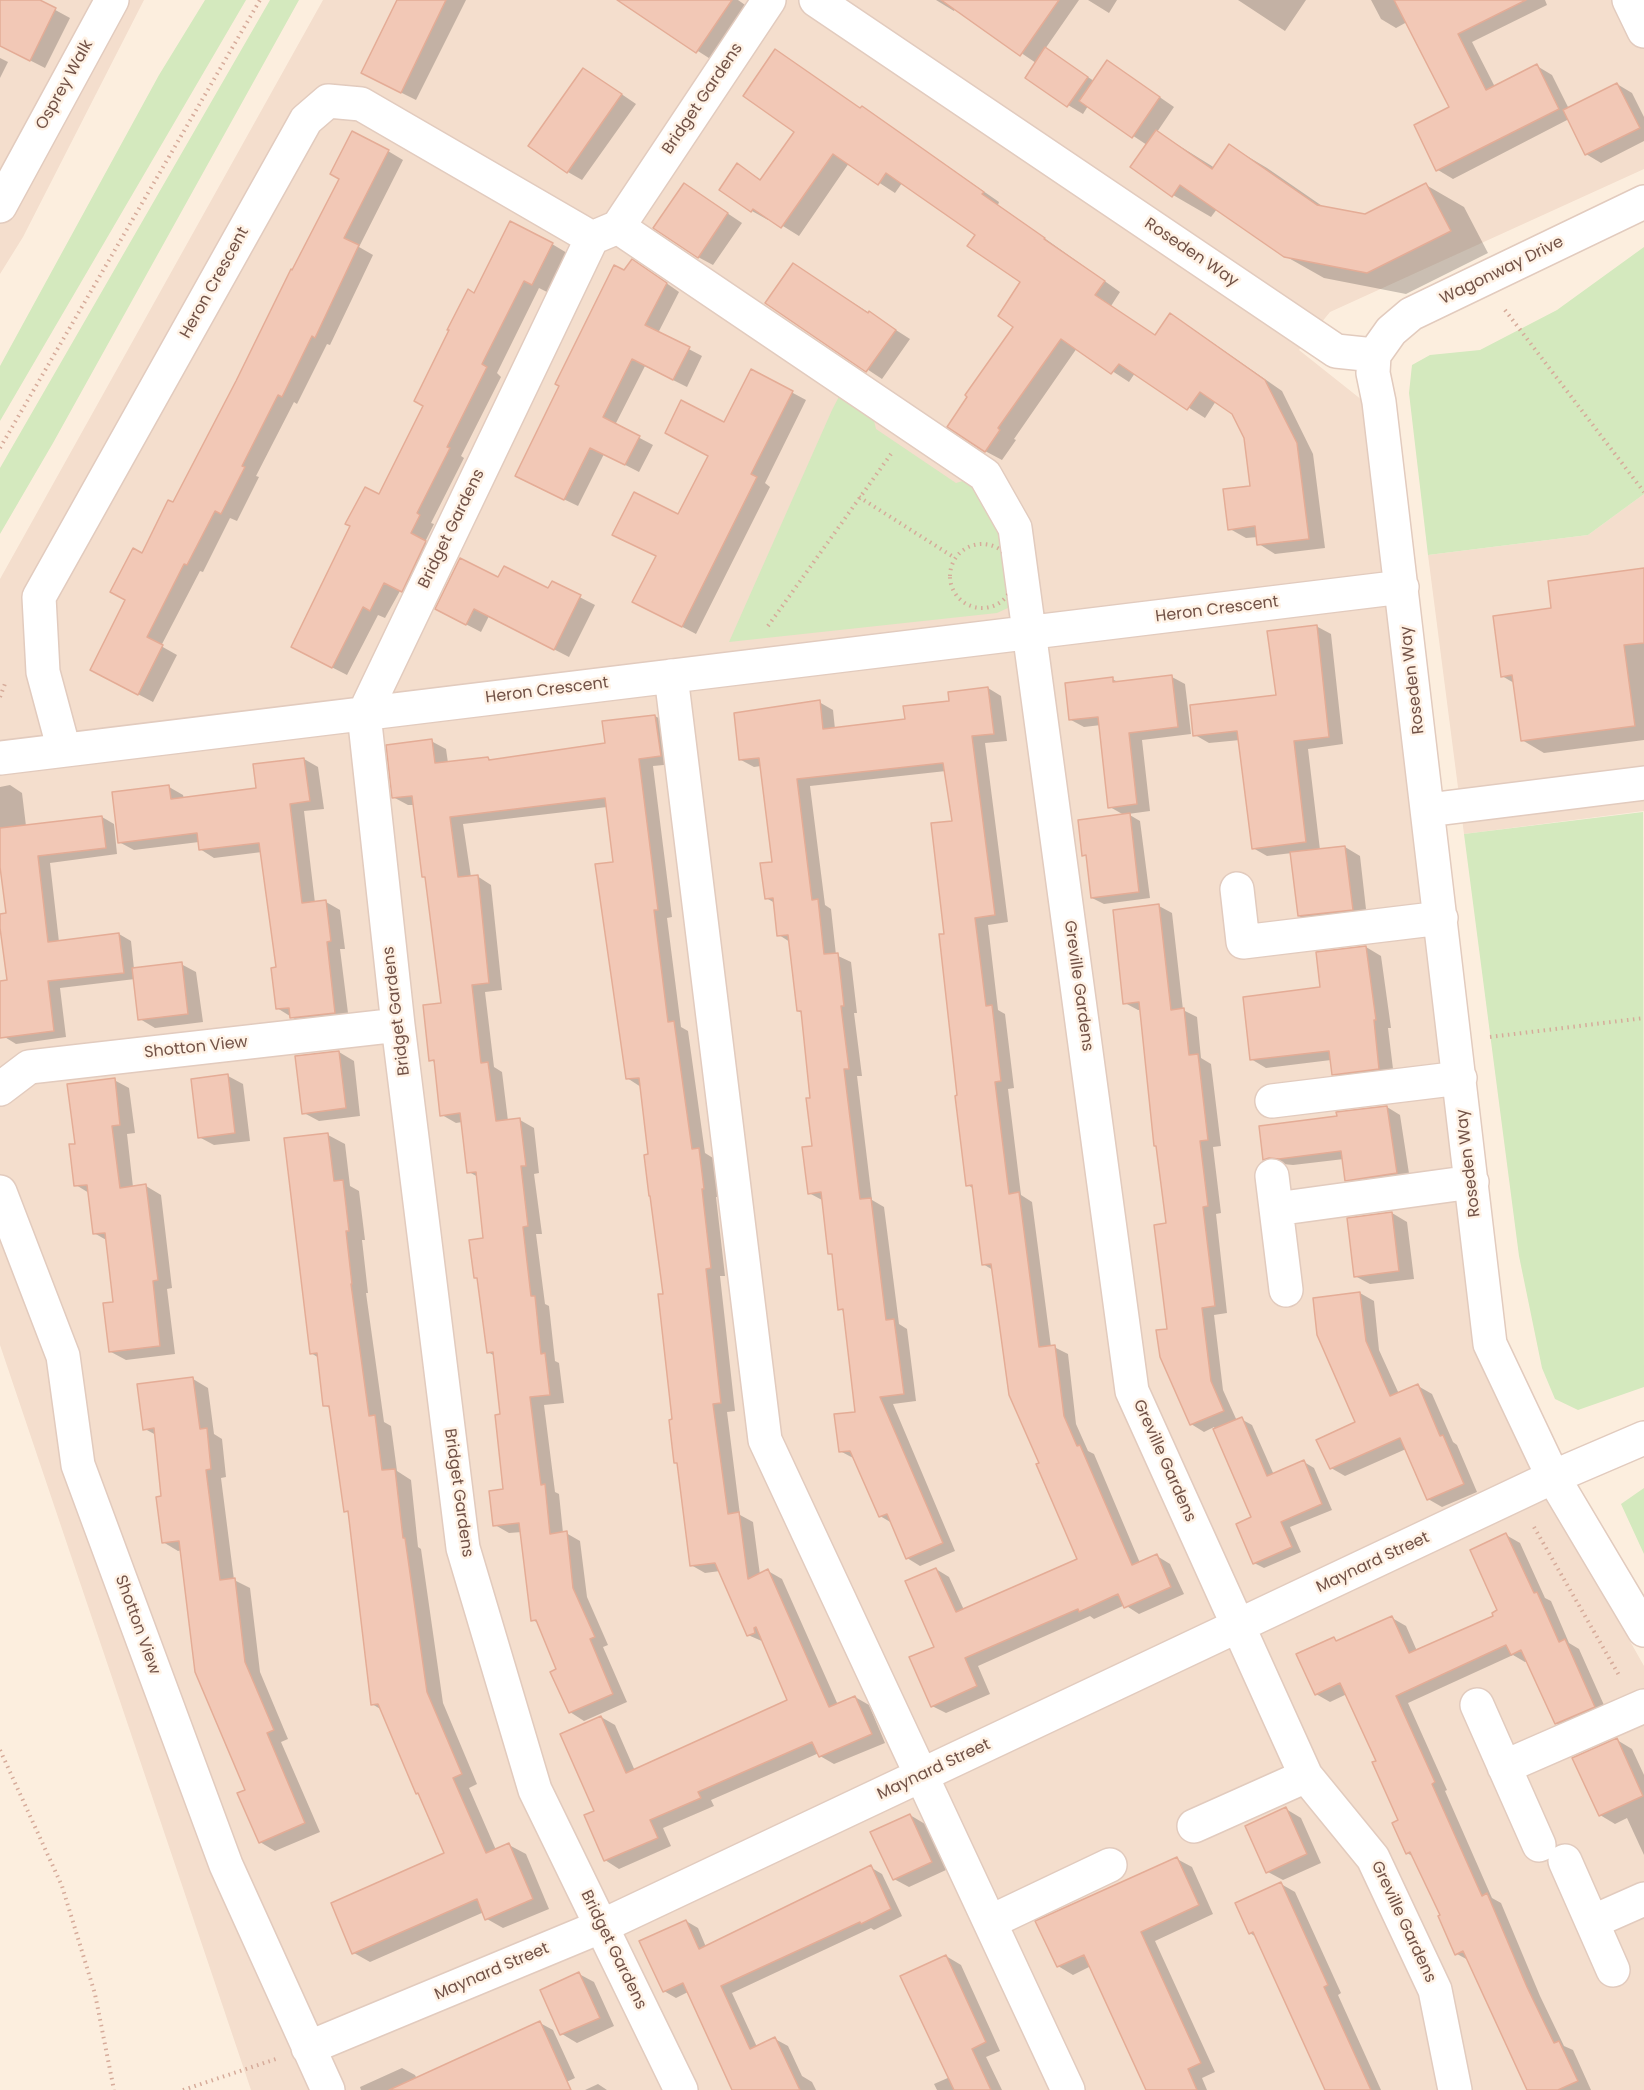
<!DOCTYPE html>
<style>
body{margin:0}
canvas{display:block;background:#fceede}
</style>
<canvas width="1644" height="2090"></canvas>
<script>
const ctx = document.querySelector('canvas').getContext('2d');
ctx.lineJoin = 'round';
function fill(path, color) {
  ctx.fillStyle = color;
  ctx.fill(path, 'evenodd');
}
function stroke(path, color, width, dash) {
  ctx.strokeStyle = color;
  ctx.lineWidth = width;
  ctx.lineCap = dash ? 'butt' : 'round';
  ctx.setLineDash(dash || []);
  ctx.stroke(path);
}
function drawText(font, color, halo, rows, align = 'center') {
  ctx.font = font + ' Poppins,sans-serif';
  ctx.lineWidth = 5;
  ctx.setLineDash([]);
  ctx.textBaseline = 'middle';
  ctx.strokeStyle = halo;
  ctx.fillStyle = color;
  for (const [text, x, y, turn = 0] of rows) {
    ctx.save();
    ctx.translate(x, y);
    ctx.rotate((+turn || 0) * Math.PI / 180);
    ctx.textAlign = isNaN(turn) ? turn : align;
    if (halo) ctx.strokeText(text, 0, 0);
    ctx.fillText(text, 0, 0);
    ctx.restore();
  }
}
const residential = new Path2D(`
 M0,0H144L23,237L0,274Z
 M323,0H1644V169L1330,312L1299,350L1372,408L1480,1346L1547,1494L1644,1666V2090H251L0,1345V579Z
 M1644,494V811L1464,834L1428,555L1588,535Z`);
const green = new Path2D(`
 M205,0H246L0,421V366L159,75Z
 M270,0H299L53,443L0,534V468Z
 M1644,247V494L1588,535L1428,555L1409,393L1412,365L1430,355L1480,350L1557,310Z
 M844,387L870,404L876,429L956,483L979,476L1015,528L1010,607L997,613L729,642L832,410Z
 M1643,812L1644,1387L1578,1410L1555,1399L1542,1368L1519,1256L1464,834Z
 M1644,1488V1554L1621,1504Z`);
const shadow = new Path2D(`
 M0,0H37L70,18L45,68L0,45Z
 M399,0H466L416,100L378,81Z
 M649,0H738L748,7L712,60L643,16Z
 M936,0H1079L1045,49L1094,81L1122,71L1174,107L1157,132L1215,168L1230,146L1267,168L1325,208L1365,216L1426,185L1464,207L1488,253L1406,294L1324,278L1285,256L1217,209L1211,217L1173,195L1132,167L1147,145L1088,106L1083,114L1068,105L1036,63L955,8L954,11Z
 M1088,0H1117L1109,13Z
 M1238,0H1306L1285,31Z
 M1371,0H1545L1547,5L1472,42L1495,87L1537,66L1552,75L1569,109L1617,84L1632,93L1644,117V141L1601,163L1586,154L1569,119L1453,179L1438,170L1416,126L1451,108L1407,22L1396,28L1381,19Z
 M0,58L8,62L0,78Z
 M598,78L636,104L582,180L568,172Z
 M861,109L878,118L999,202L998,205L1120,292L1111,306L1156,336L1187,325L1282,391L1313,454L1325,548L1275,554L1259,544L1258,537L1246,538L1230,529L1251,487L1245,438L1234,413L1216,401L1205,418L1135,373L1129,382L1077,348L1014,439L1016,440L1002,460L985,451L1015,326L1022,282L978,234L902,183L895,193L849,163L799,236L770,218L768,220L752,211L738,165L761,180Z
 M388,151L403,160L359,247L373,255L330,345L327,344L297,404L294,402L256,476L259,477L237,521L230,518L203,572L200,571L161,646L177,655L153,702L107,678L126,600L142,555L174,504L293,272Z
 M685,185L742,223L713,265L698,257Z
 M552,244L567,253L547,292L539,288L497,373L501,377L461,456L464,458L431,523L434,524L425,542L440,551L417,599L400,591L385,618L378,615L347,675L308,655L380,496L425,406L475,295Z
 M794,265L910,339L882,379L767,303Z
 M645,268L679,292L658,333L702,356L687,387L645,366L615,425L653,445L639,472L604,454L578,506L530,483L624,272Z
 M752,371L806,400L765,483L770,487L696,634L648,609L679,516Z
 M1644,571V740L1544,753L1522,740L1514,683L1502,676L1552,609Z
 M499,579L549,590L552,583L595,605L569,657L489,616L481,632L452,617Z
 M1316,626L1331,634L1343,744L1308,749L1320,850L1345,847L1360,856L1367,918L1314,924L1299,916L1292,853L1267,856L1253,848L1240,740L1209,743L1195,735L1277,696Z
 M1172,677L1185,684L1191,734L1142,740L1150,811L1128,814L1140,821L1150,898L1104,904L1092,898L1088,857L1084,855L1124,815L1110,807L1101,725L1084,727L1071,720L1112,679L1120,683Z
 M988,688L1001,696L1007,741L985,743L1008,922L988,925L998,1010L1005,1014L1014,1088L1008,1089L1021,1195L1032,1202L1051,1347H1054L1068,1354L1076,1424L1088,1451L1094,1454L1140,1563L1157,1556L1170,1564L1184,1594L1139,1614L1125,1605L1094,1619L1090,1616L978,1666L990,1694L946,1713L932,1706L936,1647V1569L949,1577L964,1610L1079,1560L1041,1463L993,1270L983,1264L974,1189L968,1185L946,935L953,822L946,771L810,786L825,905L831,909L836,955L851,962L857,1013H854L862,1076H857L872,1200L884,1207L899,1324L907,1329L916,1401L893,1404L955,1551L920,1566L907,1558L892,1523L880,1516L855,1459L840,1451L856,1413L845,1312L840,1309L834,1256L830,1253L822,1200L809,1193L813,1147L812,1099L802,1013L798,1011L790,942L779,935L775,903L766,898L774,863L761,766L754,767L741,760L819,702L833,710L835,729L907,721Z
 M655,716L669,724L674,764L653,766L672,917L667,918L681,1027L688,1031L705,1153L713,1158L718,1197H716L725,1276H720L735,1411L727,1412L740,1515L753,1522L760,1575L768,1571L782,1579L838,1705L855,1697L869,1705L885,1743L834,1764L820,1756L819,1753L711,1800L714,1806L663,1828L671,1846L619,1869L605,1860L596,1812L601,1717L615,1725L635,1771L789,1701L764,1642L748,1635L720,1571L705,1573L691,1565L673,1421L664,1295L641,1087L627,1078L614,864L607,807L463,824L471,877L477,876L491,885L502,990L485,992L494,1067L502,1072L508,1121L520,1120L534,1128L539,1173L534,1174L542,1234H536L545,1304L549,1306L555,1361L559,1363L564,1403L544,1405L555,1492L559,1494L563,1533H566L580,1541L587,1597L608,1645L603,1647L627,1702L584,1721L570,1712L558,1670L539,1623L532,1620L522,1532L509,1533L495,1525L505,1491L502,1415L495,1356L488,1352L479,1280L475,1277L485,1240L478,1177L469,1172L462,1122L456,1123L442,1115L436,1063L431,1060L443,1004L427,878L423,876L414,805H408L393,797L431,741L446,749L448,763L488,758L492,761L607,745Z
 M304,759L318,767L324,809L304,811L315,903L326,902L340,910L345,949H340L349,1021L306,1026L277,1008L278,969L262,852L214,858L200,849L199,842L134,850L119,842L169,787L183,795L184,799L258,790Z
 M10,785L22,793L26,826L102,817L114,824L117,854L50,863L59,942L119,934L131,941L134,969L181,964L196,972L203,1022L155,1028L140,1019L135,979L60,988L66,1037L16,1044L3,1036L0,1011V982L8,981L0,916L7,915L0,856V787Z
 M1159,906L1172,913L1183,1010L1197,1017L1201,1058L1211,1064L1221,1146L1213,1147L1221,1213L1216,1214L1227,1313L1214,1315L1223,1390L1237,1421L1241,1419L1252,1425L1274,1475L1304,1462L1314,1468L1332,1510L1290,1527L1301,1552L1264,1568L1254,1563L1253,1517L1214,1427L1204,1432L1191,1424L1168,1330L1167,1225L1141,1010H1138L1125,1003Z
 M1366,947L1381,956L1391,1028H1388L1394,1077L1348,1083L1333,1074L1331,1060L1266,1068L1251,1059L1322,989Z
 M339,1052L354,1061L360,1116L319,1121L304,1113Z
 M228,1076L243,1084L250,1141L214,1145L199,1137Z
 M114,1080L129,1088L135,1133L127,1134L133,1187L146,1186L161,1195L172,1288L167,1289L175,1354L126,1360L111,1352L115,1303L108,1241L94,1233L89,1193L76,1185V1145Z
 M1387,1107L1400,1115L1410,1180L1360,1187L1346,1180L1344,1159L1293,1165L1283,1164L1277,1167L1264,1159L1338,1117Z
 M328,1135L345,1144L350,1186L359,1191L365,1240H362L368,1293H366L384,1422L391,1426L397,1471L411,1480L418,1547L421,1549L443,1703L477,1784L469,1788L496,1850L509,1845L526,1854L549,1909L503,1928L487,1919L484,1912L370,1962L354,1953L446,1854L420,1795L417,1793L382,1710L372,1704L349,1513L345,1511L331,1409L325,1405L319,1358L311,1353Z
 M1392,1213L1407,1222L1414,1279L1370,1284L1355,1276Z
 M1360,1293L1374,1301L1379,1350L1399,1394L1418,1386L1432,1394L1453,1442L1457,1445L1477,1492L1442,1507L1428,1499L1406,1449L1345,1476L1331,1468L1357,1422Z
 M193,1379L208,1388L214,1434L222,1439L226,1477L221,1478L234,1580L250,1588L260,1672L288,1739L281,1742L320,1832L275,1851L260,1842L182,1550L178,1551L163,1542V1497L156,1435L145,1429Z
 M1506,1535L1520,1543L1545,1598L1551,1601L1569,1643L1579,1649L1608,1714L1570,1731L1556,1723L1528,1661L1525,1662L1513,1655L1408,1703L1447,1790L1445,1791L1492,1898L1501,1903L1540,1996L1564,2046L1573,2050L1591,2090H1529L1470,1961L1457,1954L1442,1916L1414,1857L1407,1853L1400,1821L1378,1762L1347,1694L1330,1702L1316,1694L1334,1639L1339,1642L1392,1618L1406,1626L1417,1651L1495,1617L1499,1611Z
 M1617,1740L1632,1749L1644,1775V1855L1627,1818L1615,1824L1600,1815Z
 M1286,1809L1301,1818L1321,1863L1283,1880L1268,1872Z
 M910,1815L925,1824L946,1870L909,1887L894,1879Z
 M1177,1859L1192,1867L1213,1914L1155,1941L1215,2072L1202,2078L1207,2090H1148L1091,1966L1073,1975L1058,1966Z
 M870,1867L882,1874L902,1916L874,1930L871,1928L732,1993L757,2047L775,2039L788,2046L802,2076L812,2082L816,2090H756L688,1992L676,1998L664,1991L686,1921L698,1928L706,1947Z
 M1281,1884L1295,1892L1341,1993L1338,1995L1381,2090H1326L1256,1937L1250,1933Z
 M946,1956L961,1965L1000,2051L986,2057L1002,2090H937L934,2084L950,2077Z
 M579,1974L594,1982L614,2026L577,2043L562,2034L542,1991Z
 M540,2023L553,2030L575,2078L549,2090H361L360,2087L402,2068L415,2075L417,2079Z
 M598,2084L607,2090H585Z`);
const building = new Path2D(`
 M0,0H40L56,8L30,61L0,46Z
 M397,0H446L401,93L361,73Z
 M617,0H732L696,53Z
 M941,0H1059L1020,56Z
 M1394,0H1526L1458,34L1486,90L1537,64L1559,109L1436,171L1414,125L1449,107Z
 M1045,47L1088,77L1067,107L1025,78Z
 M775,49L860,108L862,106L909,139L984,192L982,194L1045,238L1044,239L1105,281L1095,295L1155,335L1170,313L1265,380L1297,443L1309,539L1257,545L1255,526L1228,530L1223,489L1250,486L1244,438L1232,414L1200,392L1187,410L1119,364L1111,374L1061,339L998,428L1000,430L985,452L947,427L967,397L965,395L1013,327L998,316L1020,282L967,246L975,235L886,173L878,185L833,154L781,228L753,209L751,212L719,190L737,163L760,180L794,132L743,96Z
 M1107,60L1160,97L1132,138L1079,101Z
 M583,68L622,94L567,173L528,146Z
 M1617,83L1640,128L1585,155L1563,110Z
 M1156,130L1212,169L1229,144L1317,205L1365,214L1426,183L1451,231L1367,273L1284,257L1180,185L1172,197L1130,167Z
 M352,131L389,150L344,238L359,245L315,338L312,336L282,397L278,395L242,466L245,467L221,514L215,511L187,565L184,564L147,637L163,645L138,695L90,670L125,600L110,592L133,548L142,553L168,500L173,502L236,381L291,269L292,270L339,179L330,174Z
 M684,183L728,213L698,258L653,228Z
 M510,221L553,243L532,285L524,281L482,364L487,367L447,447L450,448L417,513L420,515L411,533L426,541L402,592L384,583L370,611L363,607L332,668L291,647L350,526L345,524L365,487L379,494L423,406L414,401L449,330H447L468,289L474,293Z
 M632,259L667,283L645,325L690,347L673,380L632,359L603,417L640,436L625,465L590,448L564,500L515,476L559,386L555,384L614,265L624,270Z
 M793,263L868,313L869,311L896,330L866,372L765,303Z
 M751,369L793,391L751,474L757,477L682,627L632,602L656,556L612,535L634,492L678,514L708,456L665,433L681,400L724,422Z
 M460,558L498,577L504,566L548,588L552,581L581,595L554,650L474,609L466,625L435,609Z
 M1644,568V643L1624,645L1635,726L1521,741L1512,675L1501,677L1493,616L1551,608L1548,581Z
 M1317,625L1329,737L1294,741L1306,842L1252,849L1237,731L1193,736L1190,705L1276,695L1267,631Z
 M1172,675L1178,727L1129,733L1137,804L1108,808L1098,717L1069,720L1065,683L1113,677V682Z
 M988,687L994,734L972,736L995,915L975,918L986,1006L992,1005L1001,1081L995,1082L1009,1194L1019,1192L1039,1347L1055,1345L1064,1416L1077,1446L1080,1445L1132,1565L1157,1554L1171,1587L1124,1608L1118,1594L1079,1612L1078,1609L965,1658L977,1686L931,1707L909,1657L934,1647L905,1581L936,1568L956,1612L1077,1559L1036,1464L1039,1463L1009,1395L991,1264L982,1265L972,1185L966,1186L955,1096L957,1095L939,934H944L931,823L952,821L943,763L797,779L812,900L818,899L824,954L838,953L844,1006H841L849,1069H844L860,1199L871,1198L886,1320L894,1319L904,1394L880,1397L943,1543L906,1559L887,1514L879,1517L850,1451L839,1452L834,1414L855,1412L843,1309L838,1310L832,1254H828L821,1192L808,1194L802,1147L812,1146L806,1098H810L801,1011H797L788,935L777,936L773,898L765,899L760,863L772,862L759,758L739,760L734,713L820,700L823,729L905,719L903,706L949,701L948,692Z
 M655,715L661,756L639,759L658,910H654L668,1022L674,1021L692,1149L699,1148L704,1189H702L711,1268L706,1269L721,1403L713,1404L728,1514L739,1512L748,1579L768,1569L829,1707L855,1696L872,1734L819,1757L812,1742L698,1792L701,1798L650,1820L658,1838L604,1861L584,1815L594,1811L560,1734L601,1716L626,1773L787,1700L756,1627L754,1628L755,1633L747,1636L715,1563L690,1566L677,1463H674L669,1420L672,1419L658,1294H663L650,1196H649L644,1155L648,1154L639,1078L626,1079L595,864L613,862L605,798L450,817L458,877L478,875L489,983L472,985L481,1063L488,1062L496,1121L520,1118L526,1166H521L528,1226L523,1227L531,1296H535L541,1354L545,1353L550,1395L530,1397L541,1485L545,1484L550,1534L567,1531L573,1588L595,1637L590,1639L613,1694L569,1713L550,1672L556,1669L536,1620L531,1621L519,1523L493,1526L489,1491L503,1489L495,1415L500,1414L493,1352L487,1353L477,1278H474L469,1240L483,1238L476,1172L467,1173L460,1113L440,1116L434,1060L429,1061L423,1005L441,1003L425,877H422L412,796L392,798L386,745L432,739L435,763L488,757L489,760L605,743L602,721Z
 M304,758L310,801L290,804L302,903L326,900L331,941L327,942L335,1013L290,1018L289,1008L276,1009L271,968L276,967L259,843L199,850L197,833L118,843L112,792L169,785L171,799L256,788L253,764Z
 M1130,813L1139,892L1091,898L1086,855L1082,856L1078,820Z
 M102,816L106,848L38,856L48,942L119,933L124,973L48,981L54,1031L0,1038V981L7,980L0,928V914L6,913L0,867V828Z
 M1345,846L1353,910L1298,916L1290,852Z
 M1159,904L1171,1010L1184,1008L1189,1055L1198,1054L1208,1140L1200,1141L1208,1206L1203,1207L1215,1306L1202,1308L1211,1381L1224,1411L1190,1425L1160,1357L1156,1330L1167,1329L1154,1225L1166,1223L1156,1146H1154L1139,1002L1123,1004L1113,910Z
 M1366,946L1376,1020H1374L1379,1069L1332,1075L1329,1051L1250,1060L1243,997L1320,987L1316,952Z
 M182,962L188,1014L138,1020L132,968Z
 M339,1051L346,1108L302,1114L295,1056Z
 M228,1074L235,1133L198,1138L191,1079Z
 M115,1078L120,1125L112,1126L120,1188L146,1184L158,1280L153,1281L160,1346L109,1352L103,1303L113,1302L105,1233L93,1234L87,1185L74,1186L69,1144H75L67,1084Z
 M1387,1106L1397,1173L1345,1181L1341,1151L1279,1159L1269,1158L1263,1160L1259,1126L1337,1116L1336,1112Z
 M328,1133L334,1181L343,1180L349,1231H346L352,1284H351L369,1416L375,1415L382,1470L395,1469L403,1538H405L427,1692L462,1774L453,1778L486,1853L509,1843L533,1899L485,1920L477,1899L352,1954L331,1903L444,1853L418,1793L416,1794L378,1704L371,1705L348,1511L344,1512L329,1406H323L317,1353L310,1354L284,1138Z
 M1392,1212L1399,1271L1354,1277L1347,1218Z
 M1360,1292L1366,1341L1390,1396L1418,1384L1440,1436L1443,1435L1464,1484L1427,1500L1400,1438L1330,1469L1316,1440L1355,1422L1317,1335L1313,1298Z
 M193,1377L200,1429L207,1428L211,1469L206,1470L220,1580L235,1578L245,1662L274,1730L267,1733L305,1823L259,1843L237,1793L245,1790L195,1672L179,1541L162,1543L156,1497L161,1496L154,1428L143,1430L137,1384Z
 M1242,1417L1267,1476L1304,1460L1322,1504L1281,1522L1292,1547L1253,1564L1236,1524L1251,1517L1213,1429Z
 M1506,1533L1534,1593L1537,1592L1559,1642L1565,1639L1595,1707L1555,1724L1521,1650L1511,1655L1506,1645L1396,1696L1435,1782L1432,1784L1482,1896L1487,1893L1527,1987L1554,2043L1559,2041L1578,2081L1558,2090H1527L1463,1951L1455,1955L1438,1916L1440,1915L1410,1852L1406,1854L1392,1823L1398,1820L1372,1762L1376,1761L1340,1683L1315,1695L1296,1654L1334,1637L1336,1641L1392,1616L1409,1653L1493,1616L1492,1613L1497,1610L1470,1550Z
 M1617,1738L1643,1796L1599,1816L1572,1758Z
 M1286,1807L1307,1854L1266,1873L1245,1826Z
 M910,1814L932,1862L893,1880L870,1832Z
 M1177,1857L1199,1905L1141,1932L1201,2063L1188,2069L1197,2090H1146L1084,1955L1057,1967L1035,1921Z
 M871,1865L891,1909L861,1924L860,1922L721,1986L750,2049L775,2037L800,2090H732L683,1983L663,1992L639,1941L686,1920L699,1949Z
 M1281,1882L1328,1985L1324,1987L1371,2090H1325L1253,1932L1249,1934L1235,1903Z
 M946,1955L986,2042L972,2049L991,2090H954L900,1976Z
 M579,1972L600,2018L560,2035L540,1990Z
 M540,2021L571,2090H389L494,2042Z`);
const path = new Path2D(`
 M1505,310L1644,492
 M0,448L260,0
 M859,497L955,558
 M950 576a32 32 0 1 1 64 0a32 32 0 1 1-64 0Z
 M768,626L891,454
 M0,697L6,681
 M1490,1037L1644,1018
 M1534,1527L1620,1677
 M0,1750L62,1886L95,1994L114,2090
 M183,2090L276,2059`);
const minor = new Path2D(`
 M816,0L1336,351L1374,355
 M1629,0L1644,31
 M0,206L112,0
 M618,227L985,475L1015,528L1132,1391L1306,1776L1373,1858L1435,1990L1455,2090
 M1374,355L1373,373L1379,402L1490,1344L1553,1477L1644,1630
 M1374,355L1391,331L1411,314L1644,202
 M671,676L765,1440L1068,2090
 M64,750L43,672L39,597L306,120L328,101L361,104L592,238
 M0,758L1402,587
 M1428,810L1644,783
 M1237,889L1243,942L1441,918
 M0,1089L29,1067L398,1025
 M1272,1101L1460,1078
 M1272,1176L1286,1290
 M0,1192L63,1356L78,1465L226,1865L328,2090
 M1276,1209L1472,1182
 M1477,1705L1539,1845
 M1504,1767L1644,1706
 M1194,1826L1306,1776
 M1565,1861L1613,1970
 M990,1922L1110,1865
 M1592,1922L1644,1899
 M308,2048L602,1926L1553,1477L1644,1438
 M681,2090L535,1790L463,1548L398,1025L364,714L592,238L618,227L769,0`);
const streetNames = [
 ["Osprey Walk",65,85,-61],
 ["Bridget Gardens",703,99,-56],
 ["Roseden Way",1191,253,34],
 ["Wagonway Drive",1502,271,-26],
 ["Heron Crescent",215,283,-61],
 ["Bridget Gardens",452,529,-64],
 ["Heron Crescent",1217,610,-7],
 ["Roseden Way",1413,680,-97],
 ["Heron Crescent",547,691,-7],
 ["Greville Gardens",1078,986,82],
 ["Bridget Gardens",397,1011,-97],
 ["Shotton View",196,1048,-6],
 ["Roseden Way",1469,1163,-97],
 ["Greville Gardens",1164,1461,66],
 ["Bridget Gardens",458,1493,82],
 ["Maynard Street",1373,1563,-25],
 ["Shotton View",137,1625,70],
 ["Maynard Street",934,1770,-25],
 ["Greville Gardens",1403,1922,65],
 ["Bridget Gardens",613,1950,64],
 ["Maynard Street",492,1972,-23]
];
fill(residential, '#f4decd');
fill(green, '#d4e9be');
fill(shadow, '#0003');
fill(building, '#f2c8b6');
stroke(building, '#e4ac96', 1.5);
stroke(minor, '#e2cbbe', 36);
stroke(path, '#d6ab9a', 4, [1.5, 4.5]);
stroke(minor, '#fff', 33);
drawText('16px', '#725247', '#fff2e5', streetNames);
</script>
